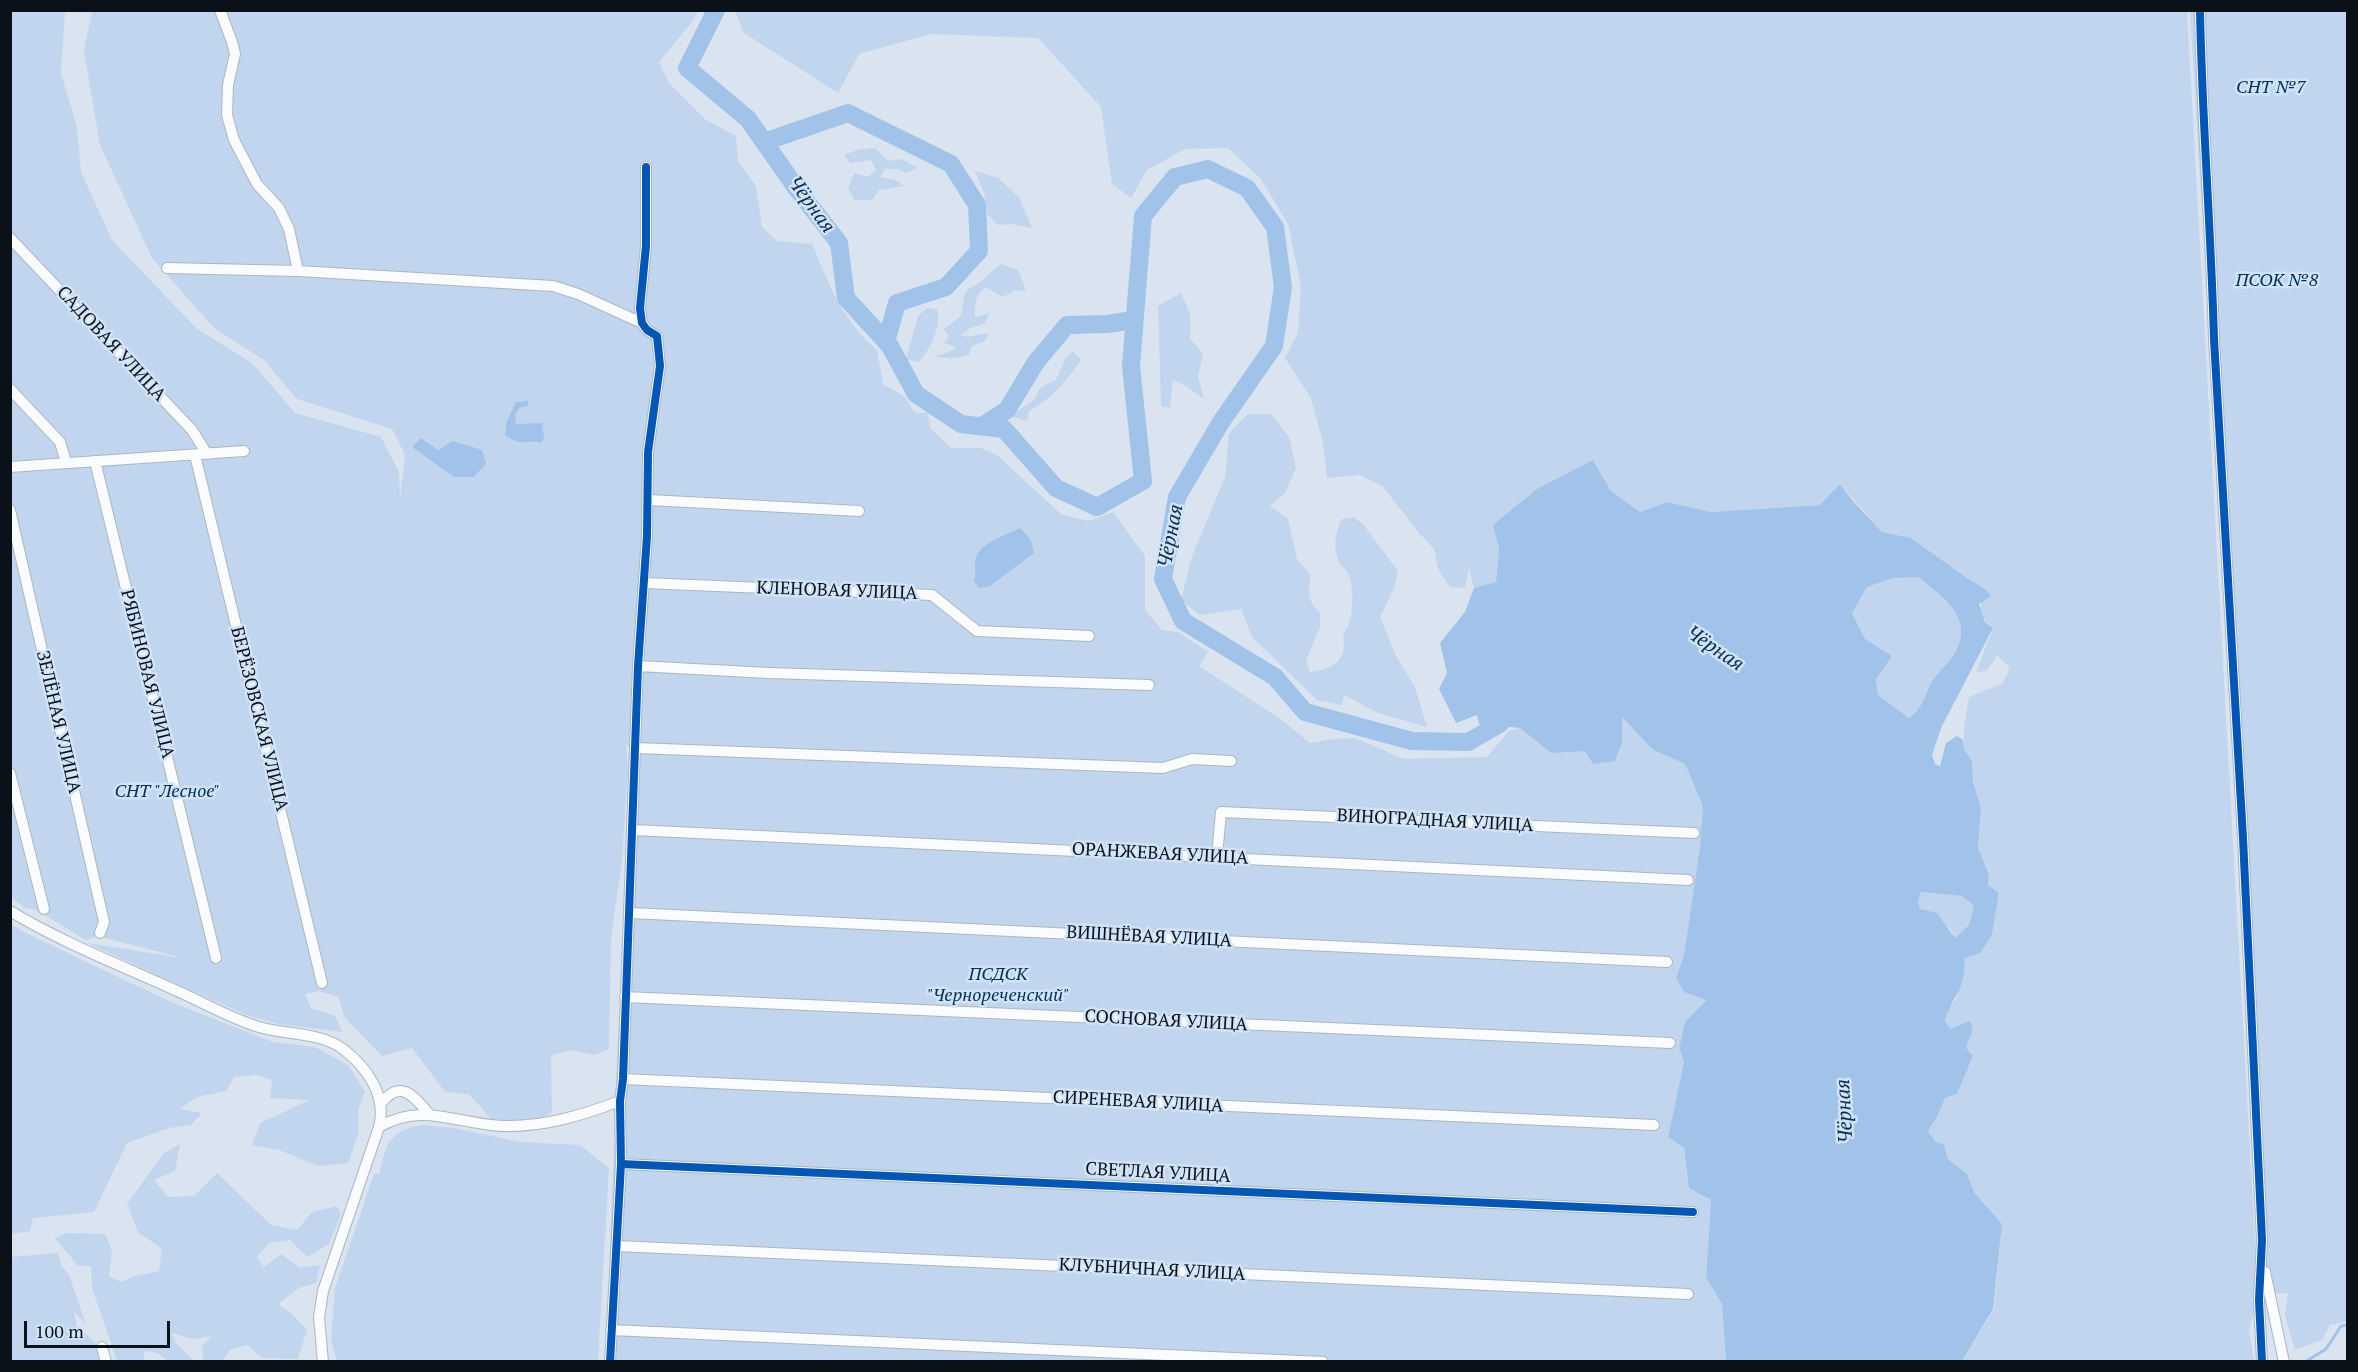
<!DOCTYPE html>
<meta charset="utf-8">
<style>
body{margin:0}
#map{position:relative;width:2358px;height:1372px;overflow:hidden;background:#d9e4f0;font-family:"PT Serif",serif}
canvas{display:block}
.frame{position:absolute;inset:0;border:12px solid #0a1118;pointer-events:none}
.scale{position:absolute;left:24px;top:1321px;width:146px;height:27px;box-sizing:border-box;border:3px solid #0a1118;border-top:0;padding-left:8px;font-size:18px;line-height:21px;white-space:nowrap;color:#0a1118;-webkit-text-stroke:4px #d0e3f9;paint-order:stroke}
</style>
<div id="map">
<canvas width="2358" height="1372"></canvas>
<div class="frame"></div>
<div class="scale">100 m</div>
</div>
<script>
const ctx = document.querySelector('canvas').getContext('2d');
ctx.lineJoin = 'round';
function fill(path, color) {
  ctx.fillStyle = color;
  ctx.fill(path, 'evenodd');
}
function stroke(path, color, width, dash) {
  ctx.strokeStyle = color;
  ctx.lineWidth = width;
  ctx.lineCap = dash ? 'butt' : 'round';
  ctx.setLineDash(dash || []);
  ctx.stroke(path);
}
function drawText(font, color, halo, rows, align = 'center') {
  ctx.font = font + ' "PT Serif",serif';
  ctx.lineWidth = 5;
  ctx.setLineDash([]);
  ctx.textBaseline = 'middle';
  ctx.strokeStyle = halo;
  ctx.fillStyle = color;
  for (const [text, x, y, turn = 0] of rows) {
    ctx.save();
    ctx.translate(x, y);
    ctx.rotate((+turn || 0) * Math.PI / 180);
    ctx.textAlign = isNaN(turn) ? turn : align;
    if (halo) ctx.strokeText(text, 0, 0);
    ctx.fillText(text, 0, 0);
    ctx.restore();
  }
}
const green = new Path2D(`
 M10,11H65L61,73L77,127L81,172L112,240L197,329L252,363L295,413L381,437L399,472L400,498L405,455L392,429L297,399L264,360L215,329L152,258L100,145L84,51L92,11H698L691,23L659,62L669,83L706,120L736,136L738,161L756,186L762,227L777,241L812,244C828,282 844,324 877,350L883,384L905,397L915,413H928L930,428L951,448H981L998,456L1062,515L1089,521L1113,512L1145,556V610L1162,630L1178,632L1208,652L1199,666L1282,720L1310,743L1333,739L1355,738L1404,759L1487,757L1509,731L1520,728L1551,753L1622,742L1621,716L1653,750L1685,764L1703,806L1701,848L1684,955L1676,978L1706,999L1685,1022L1679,1048L1684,1062L1668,1137L1684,1148L1689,1188L1711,1200L1706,1277L1722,1304L1726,1361H606L617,1057L633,750L626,744L628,770L622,860L611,937L609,1049L595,1055L572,1050L551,1055L552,1112L539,1120L493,1121L469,1094L445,1092L412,1048L382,1056L345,1018L338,997L319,991L305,994L311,1008L335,1016L343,1032L278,1024L246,1015L87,943L183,958L97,936L86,940L36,910L25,908L11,897Z
 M735,11H2187L2258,1295L2249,1331L2254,1361H1962L1994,1309L2002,1224L1974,1192L1967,1174L1948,1159L1944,1144L1936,1142L1928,1131L1937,1117L1945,1098L1957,1094L1973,1057C1961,1044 1970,1044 1972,1032C1973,1028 1971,1025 1970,1021L1950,1030L1945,1021L1949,1008L1956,999L1964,957L1992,935L1999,894L1988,885L1989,875L1978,849L1981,808L1973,782L1972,761L1964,749V728L1969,697L2002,684L2010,668L1997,655L1987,671L1976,672L1993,628C1978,616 1979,605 1985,589L1967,578L1911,538L1882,532L1840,484L1820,505L1711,512L1667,502L1640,512L1610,490L1499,548L1496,582L1474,588L1469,568L1465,588L1450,587L1438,569L1434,549L1420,534L1382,486L1360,475L1327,478L1323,442L1311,398L1285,358L1298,333L1301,285L1288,224L1261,179L1228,148L1185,149L1147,170L1131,198L1112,184L1101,107L1038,38L931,34L859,54L838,93L744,33Z
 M2190,11H2347L2348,1321L2330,1325L2322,1340L2295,1350L2285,1315L2288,1293L2266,1294L2242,944L2234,745Z
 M875,148L888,161L902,159L917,168L906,173L898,169H885L880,177L896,180L904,186L879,190L872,200H855L848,188L854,173L868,177L876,170L871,160L850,163L844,155L860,149Z
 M975,171L998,178L1019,197L1032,228L1011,224L998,225L988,215L984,193Z
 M1001,264L1018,270L1026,290L1014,291L1003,297L986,287C975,295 974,304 975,317L990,313L985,323L971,328L960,335L967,337L989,333L985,341L972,346L969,355C957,359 947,359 934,356L949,352L956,347L944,343L949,336L944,329L961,316L964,296L968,289C983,284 988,272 1001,264Z
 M1181,293L1190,314V339L1203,354L1198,376L1204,399L1186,386L1173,380L1170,408L1161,406L1158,306Z
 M927,308L937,309C942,327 930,349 919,362L906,359L918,316Z
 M1073,351L1081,360C1067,381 1051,399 1029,411L1027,421L1010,416L1033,400L1041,387L1056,380L1065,359Z
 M1248,414H1271L1289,437L1296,468L1285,493L1270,506L1288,519L1297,559L1311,575C1308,592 1307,601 1320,613V627L1306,661L1310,672C1334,669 1348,660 1343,634C1354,624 1354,589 1349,576C1347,570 1341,566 1338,560C1333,547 1335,531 1342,519L1353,517L1363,524L1398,571L1394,588L1380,617L1396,656L1415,687L1427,727L1378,713L1344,695L1342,705L1317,700L1252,637L1241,609L1200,615L1181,600L1192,556L1225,477L1229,433Z
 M1918,577C1941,596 1974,616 1956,651C1951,661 1940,670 1933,680C1925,694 1923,709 1909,718L1878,695L1876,680L1892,656L1865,639L1852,613L1867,587L1893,578Z
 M1921,892L1963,896L1974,906L1969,925L1955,938L1950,928L1920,909L1918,902Z
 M10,924L36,938L171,1002L227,1024L273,1042L315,1047L348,1065L365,1092L358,1110V1135L348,1163L319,1166L279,1150L252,1145L260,1123L310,1100L270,1098L272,1080L258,1075L234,1077L226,1091L197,1097L180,1109L202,1113L191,1125L169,1128L127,1143L94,1212L33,1218L30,1231L11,1234Z
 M422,1125L454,1128L520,1142L580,1145L609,1168L598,1361H337L331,1340L335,1288L374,1174H379C388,1142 387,1132 422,1125Z
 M180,1144L175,1171L154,1180L168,1197L194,1196L217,1173L271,1225L297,1230L312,1212L337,1206L341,1214L329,1244L307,1257L290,1240L269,1243L257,1257L264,1267L281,1254L300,1268L320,1265L316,1283L299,1288L278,1304L293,1315L307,1330L298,1359L262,1358L247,1345L230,1350L222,1361H203L202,1346L212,1336L193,1339L172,1333L175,1342L194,1361H169L157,1353L145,1351L143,1361H117L92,1288L91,1266H78L55,1238L66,1233L105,1234L112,1250L109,1276L121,1282L135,1276L159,1271L162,1249L138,1232L127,1204L163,1154Z
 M58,1253L61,1265L69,1275L86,1324L74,1312L77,1327L95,1342L101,1361L11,1362V1257Z`);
const water = new Path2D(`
 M528,401V406L519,408L515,416L516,424L542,423L544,439L541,443C524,438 526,449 505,435L507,421L516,402Z
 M421,438L438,450L453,441L482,450L486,464L473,477H454L412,447Z
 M1593,460L1610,490L1640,512L1667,502L1711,512L1820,505L1840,484L1853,501L1882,532L1911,538L1967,578L1985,589L1991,596L1979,604L1985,622L1993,628L1941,728L1932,755L1935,764L1940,766L1946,743L1957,736L1963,740L1964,749L1972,761L1973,782L1981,808L1978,848L1989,875L1988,885L1999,893L1992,935L1980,953L1964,958C1967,989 1952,995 1945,1021L1950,1029L1970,1021C1971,1024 1973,1028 1972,1032C1970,1043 1961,1045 1973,1056L1957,1094L1945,1098L1937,1117L1928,1131L1936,1142L1944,1144L1948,1159L1967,1174L1974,1192L2002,1224L1993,1309L1962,1361H1726L1722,1304L1706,1277L1711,1200L1689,1188L1684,1148L1668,1137L1684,1062L1679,1048L1685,1022L1706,1000L1684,992L1676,978L1684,955L1700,848L1703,806L1685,764L1653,750L1622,717V742L1615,761L1593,764L1585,751L1551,753L1520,728L1479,724L1477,715L1456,723L1439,689L1447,673L1440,643L1465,612L1474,588L1496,582L1499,548L1493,525L1537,489ZM1918,577C1941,596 1974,616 1956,651C1951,661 1940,670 1933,680C1925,693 1923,709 1909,718L1878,695L1876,680L1892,656L1865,639L1852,613L1867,587L1893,578ZM1921,892L1962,896L1974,906L1969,925L1955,938L1937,913L1920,909L1918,902Z
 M1020,528L1031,540L1034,553L990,586L979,588L974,581C976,573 975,569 975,562C976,544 1006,535 1020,528Z`);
const stream = new Path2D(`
 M2305,1362L2326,1349L2341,1326L2348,1325`);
const river = new Path2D(`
 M716,10L687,68L748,119L797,189L839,243L846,298L890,346L916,394L961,424L1004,429L1056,488L1097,507L1143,481L1131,366L1143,216L1175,177L1208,169L1247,188L1275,227L1283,287L1274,346L1221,422L1177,497L1163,579L1183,621L1275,677L1305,712L1412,741L1468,742L1498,725L1515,710
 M764,142L848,113L951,164L977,205L979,251L946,287L897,303L886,342
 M982,426L1007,410L1036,362L1067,325L1107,324L1134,320`);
const street = new Path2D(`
 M220,10L232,42L235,54L228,85L227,115L234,140L257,184L279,208L289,229L298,271
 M2200,10C2202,120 2211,229 2214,339L2243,838L2262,1240L2259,1300L2262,1362
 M10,238L192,430L207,454
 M167,268L298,271L553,286L578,294L642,323
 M10,389L60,442L66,462
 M195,455L322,983
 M95,461L216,958
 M10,467L244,451
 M649,500L859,511
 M10,510L104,922L100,933
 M644,583L932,595L977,631L1089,636
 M638,666L769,673L1149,685
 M636,748L1163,768L1192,759L1231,761
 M10,773L44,909
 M633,830L1688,880
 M1217,856L1221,812L1694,833
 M10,911C63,943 120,965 175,990C203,1002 231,1019 259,1027C286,1035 320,1032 343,1049C367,1067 387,1096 379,1127
 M630,913L1667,962
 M625,997L1670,1043
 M623,1079L1654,1125
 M382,1102C402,1078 415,1098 430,1115
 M621,1164L1693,1212
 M617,1246L1688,1294
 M2265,1272L2284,1362
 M611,1330L1323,1362
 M102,1347L106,1362
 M323,1362L319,1317L323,1291L379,1127C423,1101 458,1125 504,1126C544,1127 583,1115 620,1101
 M610,1362L621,1164L620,1101L623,1079L638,666L647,536L648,452L660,366L657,336L647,330L642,323L640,308L646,246V167`);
const cycleway = new Path2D(`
 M2200,10C2202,120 2211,229 2214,339L2243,838L2262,1240L2259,1300L2262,1362
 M621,1164L1693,1212
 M610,1362L621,1164L620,1101L623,1079L638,666L647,536L648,452L660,366L657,336L647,330L642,323L640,308L646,246V167`);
const parkNames = [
 ["СНТ №7",2271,88],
 ["ПСОК №8",2277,281],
 ["СНТ \"Лесное\"",167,792],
 ["ПСДСК",998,975],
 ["\"Чернореченский\"",998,996]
];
const streetNames = [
 ["САДОВАЯ УЛИЦА",111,344,47],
 ["КЛЕНОВАЯ УЛИЦА",837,591,2],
 ["РЯБИНОВАЯ УЛИЦА",147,674,76],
 ["БЕРЁЗОВСКАЯ УЛИЦА",259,719,76],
 ["ЗЕЛЁНАЯ УЛИЦА",58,722,77],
 ["ВИНОГРАДНАЯ УЛИЦА",1435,821,3],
 ["ОРАНЖЕВАЯ УЛИЦА",1160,854,3],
 ["ВИШНЁВАЯ УЛИЦА",1149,937,3],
 ["СОСНОВАЯ УЛИЦА",1166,1021,3],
 ["СИРЕНЕВАЯ УЛИЦА",1138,1102,3],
 ["СВЕТЛАЯ УЛИЦА",1158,1173,3],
 ["КЛУБНИЧНАЯ УЛИЦА",1152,1270,3]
];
const waterNames = [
 ["Чёрная",811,205,54],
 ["Чёрная",1171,536,-79],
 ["Чёрная",1715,649,34],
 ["Чёрная",1845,1111,-93]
];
fill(green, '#c1d6ee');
fill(water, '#a1c3e9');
stroke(stream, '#a1c3e9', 3);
stroke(river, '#a1c3e9', 18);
stroke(street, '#adb6bf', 12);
stroke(street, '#f9fbfd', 10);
stroke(cycleway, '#0057b8', 8);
drawText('italic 18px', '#002f5a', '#d0e3f9', parkNames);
drawText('18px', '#0a1118', '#d0e3f9', streetNames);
drawText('italic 20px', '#0c2c4b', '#d0e3f9', waterNames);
</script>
